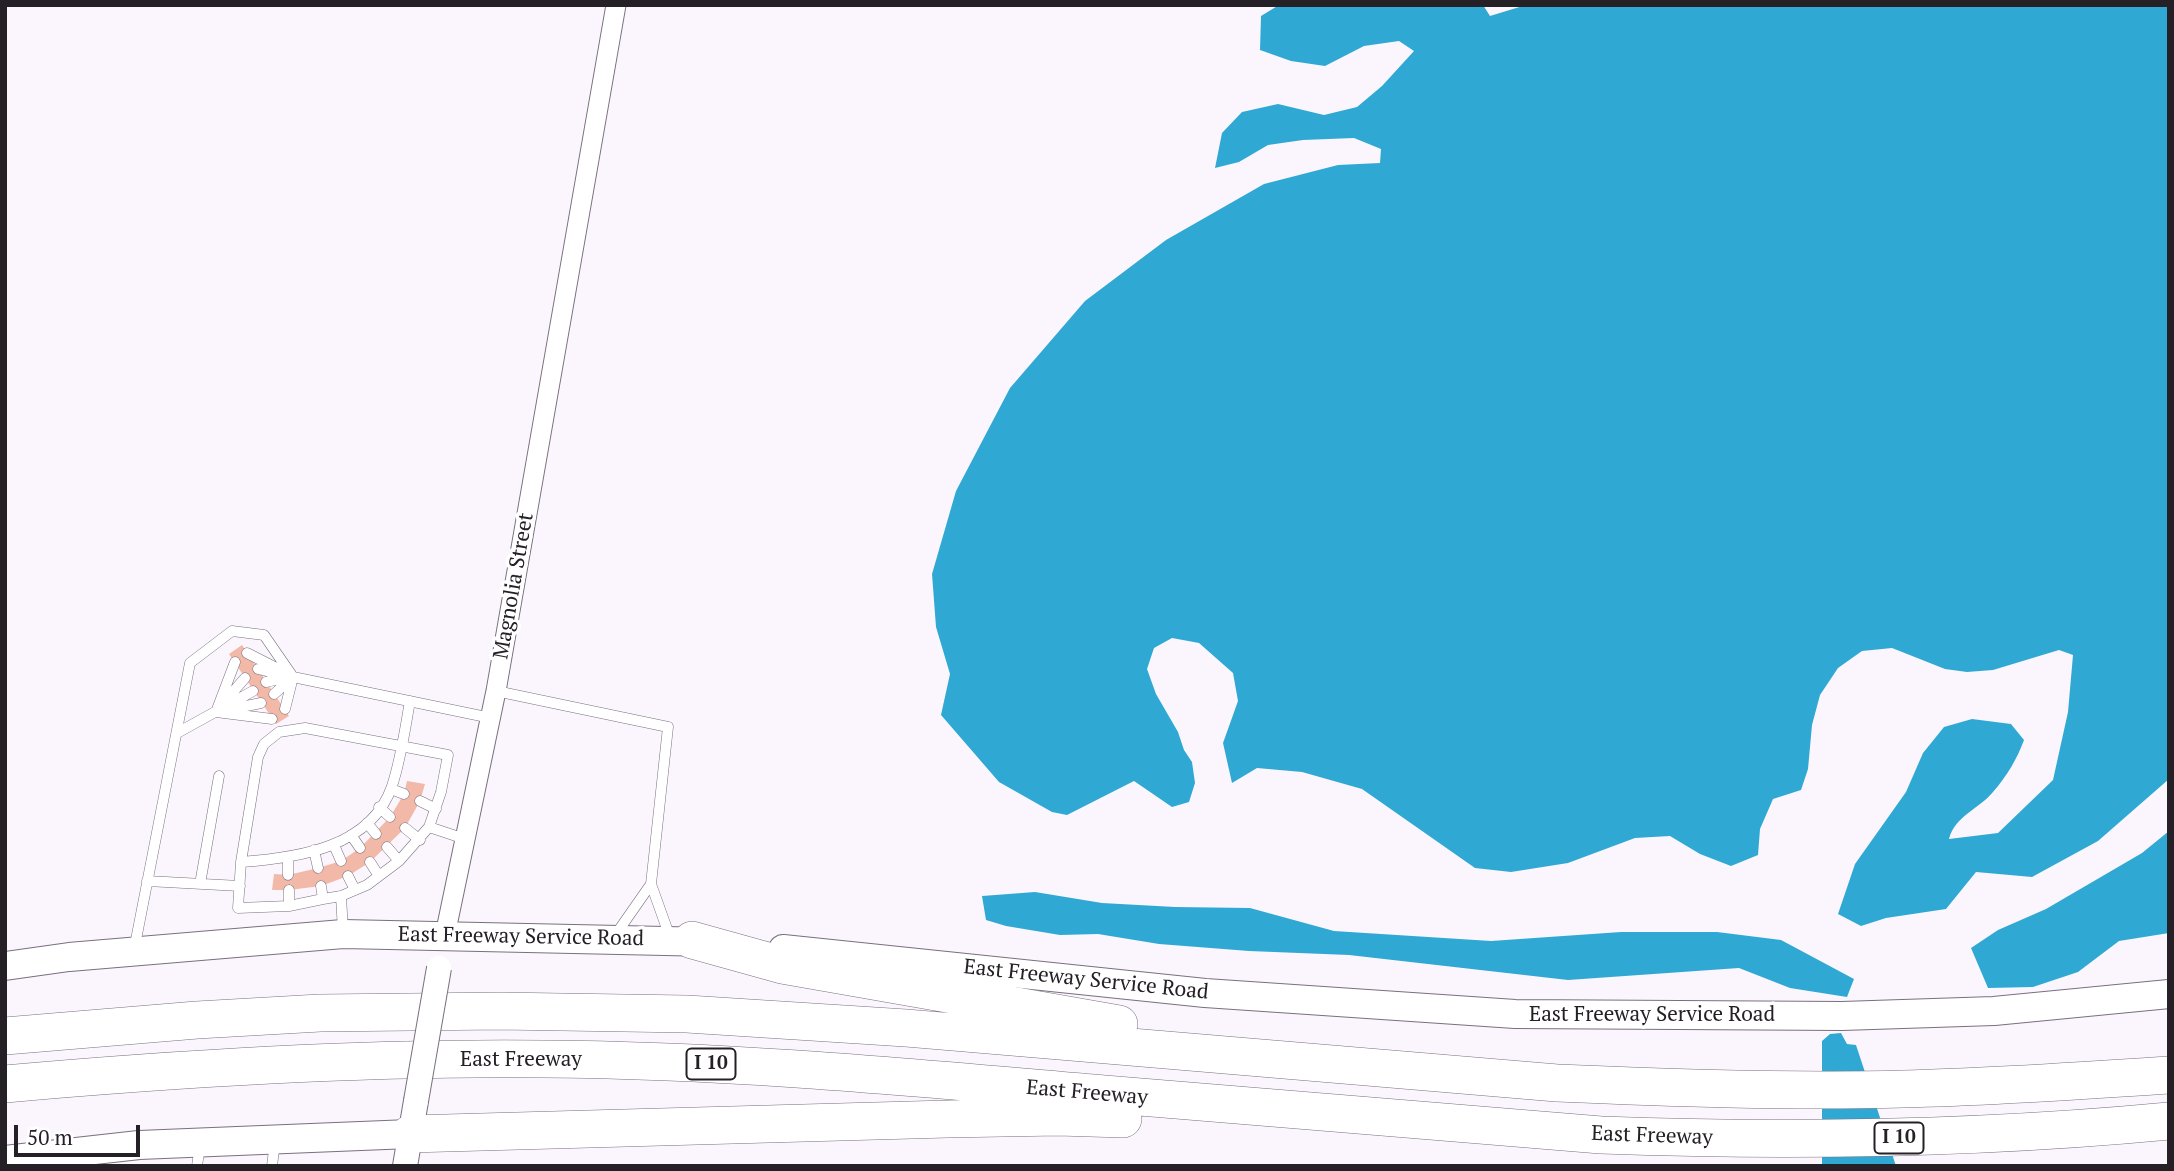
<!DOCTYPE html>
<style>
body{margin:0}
#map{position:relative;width:2174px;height:1171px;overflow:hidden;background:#fbf6fd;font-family:"PT Serif",serif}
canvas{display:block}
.frame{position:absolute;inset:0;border:7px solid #242026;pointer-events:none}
.scale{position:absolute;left:14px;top:1125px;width:126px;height:32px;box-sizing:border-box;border:4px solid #242026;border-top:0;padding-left:9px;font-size:21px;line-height:24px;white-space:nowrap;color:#242026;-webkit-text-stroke:5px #fff;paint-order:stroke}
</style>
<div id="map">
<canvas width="2174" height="1171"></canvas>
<div class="frame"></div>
<div class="scale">50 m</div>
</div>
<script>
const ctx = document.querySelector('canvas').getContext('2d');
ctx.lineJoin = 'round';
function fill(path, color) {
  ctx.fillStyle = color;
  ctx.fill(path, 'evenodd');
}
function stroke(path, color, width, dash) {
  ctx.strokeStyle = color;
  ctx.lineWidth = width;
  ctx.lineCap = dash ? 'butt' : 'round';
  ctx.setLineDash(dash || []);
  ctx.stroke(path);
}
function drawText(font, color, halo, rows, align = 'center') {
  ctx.font = font + ' "PT Serif",serif';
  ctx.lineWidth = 7;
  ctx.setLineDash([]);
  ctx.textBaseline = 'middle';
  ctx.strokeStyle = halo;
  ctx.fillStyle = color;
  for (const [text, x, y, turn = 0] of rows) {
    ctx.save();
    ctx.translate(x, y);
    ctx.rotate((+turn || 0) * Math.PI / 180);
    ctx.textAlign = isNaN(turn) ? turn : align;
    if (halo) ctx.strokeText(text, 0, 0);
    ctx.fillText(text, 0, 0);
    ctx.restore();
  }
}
const water = new Path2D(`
 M1279,5H1483L1490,16L1526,5H2169V779L2098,841L2032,877L1976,872L1946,909L1886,918L1861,926L1838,914L1855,864L1906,792L1923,753L1944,727L1972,719L2011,724L2024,740C2017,759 2007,776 1993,792C1979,809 1955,816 1949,839L1998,833L2053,780L2068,712L2073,655L2059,650L1993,670L1967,672L1945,669L1892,648L1862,651L1838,668L1820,695L1812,725L1808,769L1801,790L1773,799L1760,829L1758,855L1731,866L1700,854L1670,836L1635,838L1568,863L1511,872L1475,868L1362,789L1302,772L1257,768L1232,783L1223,743L1238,701L1233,673L1199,643L1172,638L1154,648L1147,669L1156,694L1178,732L1184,750L1192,762L1195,783L1189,802L1172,807L1134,781L1067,815L1052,812L999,782L941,715L950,674L936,627L932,574L956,491L1010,388L1085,301L1166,240L1264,184L1338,165L1380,163L1381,149L1354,138L1303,140L1268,145L1239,162L1215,168L1222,133L1242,112L1278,104L1324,115L1357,107L1382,86L1414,51L1399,41L1364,46L1325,66L1291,61L1260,50L1261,16Z
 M2169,831V933L2119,941L2078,972L2033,987L1988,988L1971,948L1998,930L2046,909L2142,853Z
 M1035,892L1102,903L1175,907L1250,908L1334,931L1491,941L1621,932H1717L1781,940L1854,979L1847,997L1790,988L1739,968L1568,980L1349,955L1249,951L1159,944L1098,934L1060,935L1006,926L986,920L982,896Z
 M1841,1033L1847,1044L1856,1045L1896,1166H1822V1041L1830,1034Z`);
const building = new Path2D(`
 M242,645L289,716L276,724L229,654Z
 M407,781L425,784L420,801L405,828L370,862L348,876L321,886L289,890H272L274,874L288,875L318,868L341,861L360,848L390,817L404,794Z`);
const service = new Path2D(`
 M247,653L290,675
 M258,669L279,674
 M266,682L289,677
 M496,691L668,727L651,884L614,937
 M274,694L293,677
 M220,707L245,678
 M285,709L293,677
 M226,710L261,703
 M216,712L272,719
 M216,712L235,662
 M177,733L253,691
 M391,789L404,794
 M420,801L436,809
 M379,807L390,817
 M367,823L376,834
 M429,827L465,839
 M405,828L420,840
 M351,835L360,848
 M334,845L341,861
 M387,847L399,861
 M314,850L318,868
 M288,859V875
 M241,862L258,757L264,744L279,732L305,728L448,755L441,792L429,827L399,861L367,885L341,896L323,899L289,906L238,908L241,862C297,858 371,848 392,786C401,759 405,729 410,701
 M370,862L379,876
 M348,876L355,890
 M147,881L240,886
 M200,884L219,776
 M651,884L671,940
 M321,886L323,899
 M289,890V906
 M341,896L343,931
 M134,950L190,663L232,631L264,635L293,677L491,718
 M197,1166L200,1146
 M272,1166L275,1142`);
const minor = new Path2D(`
 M445,935L496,691L616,5`);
const tertiary = new Path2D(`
 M405,1166L416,1101`);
const secondary = new Path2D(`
 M783,949L1205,993L1515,1014L1842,1016L1994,1011L2169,994
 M5,966L69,957L343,934L711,942
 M5,1160L139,1145L410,1134`);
const motorway = new Path2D(`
 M692,940L782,965L1119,1024
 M5,1036L197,1020L320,1013L500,1011L687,1014L906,1028L1557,1083C1672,1088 1788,1092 1903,1089C1992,1087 2080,1081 2169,1075
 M5,1084C184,1068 363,1057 543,1059C731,1060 917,1078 1104,1094C1270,1108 1435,1121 1601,1135C1791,1142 1979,1139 2169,1121
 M410,1134L947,1119L1058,1117L1123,1119`);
const tertiaryBridge = new Path2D(`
 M416,1101L439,968`);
const shields = [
 [711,1064,49],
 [1899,1138,49]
];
const shieldNames = [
 ["I 10",711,1064],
 ["I 10",1899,1138]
];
const streetNames = [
 ["Magnolia Street",514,586,-80],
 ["East Freeway Service Road",521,937,1],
 ["East Freeway Service Road",1086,980,6],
 ["East Freeway Service Road",1652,1015],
 ["East Freeway",521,1060],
 ["East Freeway",1087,1093,5],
 ["East Freeway",1652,1136,2]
];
fill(water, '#30a8d4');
fill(building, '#f2b8a8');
stroke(service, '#7a6f7e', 11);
stroke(minor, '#7a6f7e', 21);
stroke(tertiary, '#7a6f7e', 26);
stroke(secondary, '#7a6f7e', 30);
stroke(motorway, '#7a6f7e', 38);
stroke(service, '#fff', 10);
stroke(minor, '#fff', 19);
stroke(tertiary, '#fff', 24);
stroke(secondary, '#fff', 28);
stroke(motorway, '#fff', 37);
stroke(tertiaryBridge, '#7a6f7e', 26, []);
stroke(tertiaryBridge, '#fff', 24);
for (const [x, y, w] of shields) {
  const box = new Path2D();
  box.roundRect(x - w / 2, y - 15.5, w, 31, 5);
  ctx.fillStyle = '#fff';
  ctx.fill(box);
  stroke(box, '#242026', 2);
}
drawText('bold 19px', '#242026', null, shieldNames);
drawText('21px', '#242026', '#fff', streetNames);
</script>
